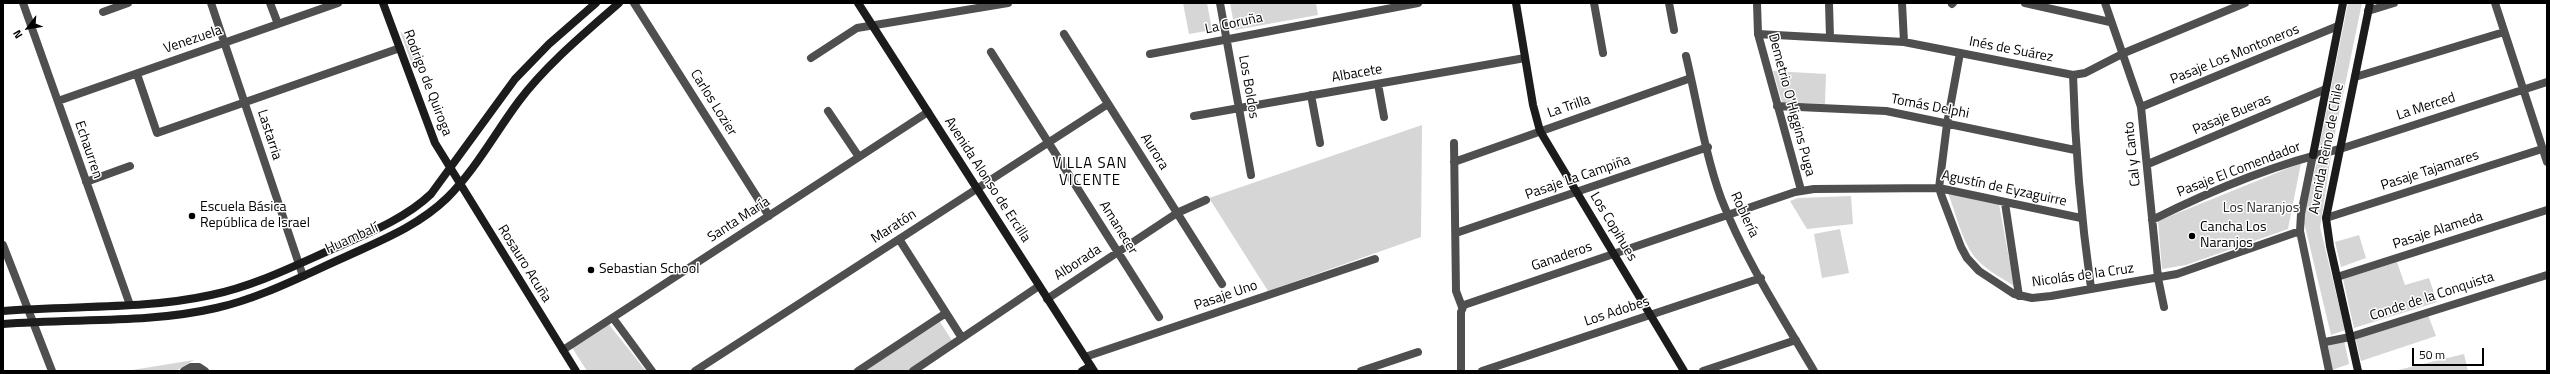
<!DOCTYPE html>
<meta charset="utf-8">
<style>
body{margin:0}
#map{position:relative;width:2550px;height:374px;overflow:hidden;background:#fff;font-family:"Titillium Web",sans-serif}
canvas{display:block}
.frame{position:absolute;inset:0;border:4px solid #000;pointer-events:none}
.north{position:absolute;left:8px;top:8px;width:40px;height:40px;-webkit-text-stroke:3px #fff;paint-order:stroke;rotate:239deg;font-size:11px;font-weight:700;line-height:16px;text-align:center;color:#000}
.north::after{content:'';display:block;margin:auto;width:14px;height:18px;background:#000;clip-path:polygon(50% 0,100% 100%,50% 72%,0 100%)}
.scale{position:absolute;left:2412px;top:348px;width:72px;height:18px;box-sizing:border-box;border:2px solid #000;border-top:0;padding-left:5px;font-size:12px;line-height:14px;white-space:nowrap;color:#000;-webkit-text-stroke:3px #fff;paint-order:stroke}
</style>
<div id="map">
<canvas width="2550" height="374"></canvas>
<div class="frame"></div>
<div class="north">N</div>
<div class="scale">50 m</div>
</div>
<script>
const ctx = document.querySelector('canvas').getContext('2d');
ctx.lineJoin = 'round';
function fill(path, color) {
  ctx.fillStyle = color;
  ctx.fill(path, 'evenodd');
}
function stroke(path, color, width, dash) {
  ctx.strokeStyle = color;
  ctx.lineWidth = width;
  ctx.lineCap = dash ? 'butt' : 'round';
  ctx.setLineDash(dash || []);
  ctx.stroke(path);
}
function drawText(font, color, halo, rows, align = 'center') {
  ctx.font = font + ' "Titillium Web",sans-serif';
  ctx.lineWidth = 3;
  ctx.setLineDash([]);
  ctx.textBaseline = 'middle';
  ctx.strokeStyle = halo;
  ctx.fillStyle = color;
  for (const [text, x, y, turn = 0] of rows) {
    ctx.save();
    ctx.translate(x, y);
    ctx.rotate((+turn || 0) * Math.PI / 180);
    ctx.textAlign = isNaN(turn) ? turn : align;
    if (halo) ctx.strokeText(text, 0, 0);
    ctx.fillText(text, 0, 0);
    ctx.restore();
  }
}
const green = new Path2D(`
 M1183,3H1207L1212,30L1189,34Z
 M1230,3H1316L1318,15L1235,30Z
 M2348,3H2362L2333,143L2319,148Z
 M400,31L420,54L411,62Z
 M1773,71L1826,74L1825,104L1782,102Z
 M1422,125L1421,237L1268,291L1209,198Z
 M2331,156L2320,227L2345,330L2331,335L2303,218L2317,161Z
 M2301,163L2288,229L2186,265L2162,269L2158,221Z
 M1948,193L1999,204L2014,286C2000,277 1984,269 1974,256C1961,239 1956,213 1948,193Z
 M1851,196L1853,224L1807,229L1790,201L1798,198Z
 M1840,229L1849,273L1822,278L1814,234Z
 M2359,235L2366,258L2341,267L2335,242Z
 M2397,262L2405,285L2429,278L2437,302L2354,328L2343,279Z
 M2428,315L2436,336L2361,361L2355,337Z
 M607,322L646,371H587L571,346Z
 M940,322L953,342L907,371H864Z
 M2344,340L2349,364L2332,370L2328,345Z
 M2464,354L2468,371H2394Z
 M194,360L176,371L132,370Z`);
const street = new Path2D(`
 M23,3L130,305
 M211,3L303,276
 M270,3L278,24
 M634,3L769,216
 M1220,3L1251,175
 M1594,3L1603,53
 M1669,3L1674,30
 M1757,3L1758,34L1801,190
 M1829,3L1830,38
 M1902,3L1904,42
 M2025,3L2110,22
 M2105,3L2141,107L2158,278L2164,307
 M2495,3L2547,162
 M1952,4L1953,3
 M2368,11L2394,3
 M103,12L128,3
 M1064,34L1222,284
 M1758,34L1904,42L2073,75L2085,73L2124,53L2245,3
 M991,52L1159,317
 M1960,53L1947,124L1939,188L1942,197L1961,247L1967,258L1979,271L2014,294L2032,298L2051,296L2177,274L2300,231
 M1150,54L1418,3
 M1686,56C1697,102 1705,154 1721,198C1744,258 1781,315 1814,371
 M811,58L857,28L1008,3
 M137,74L157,133L400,48
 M2073,75C2075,147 2081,217 2091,288
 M2355,77L2504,32
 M1378,84L1384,117
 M1311,95L1320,143
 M58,101L338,3
 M1777,106L1886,111L2075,150
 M2141,107L2338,26
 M828,111L859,157
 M1194,116L1525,58
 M1454,143L1456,291L1462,307
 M2313,155L2301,214L2300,231L2329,371
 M1454,162L1691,78
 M2148,164L2326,89
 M86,182L130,166
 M2005,203L2019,296
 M2326,218L2542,149
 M2152,220C2212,190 2275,164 2340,149L2547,82
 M1456,233L1708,147
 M899,239L962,338
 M3,245L52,371
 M2337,277L2547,210
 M1047,299L1177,213L1206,200
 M613,318L652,371
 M2325,342L2350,337L2547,275
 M563,350L928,112
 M1085,357L1375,259
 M184,371L191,367H199L205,371
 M695,371L1108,104
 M858,371L946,313
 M913,371L1039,286
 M1361,371L1418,352
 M1461,371V312L1464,305L1795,192L1814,189L1939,188L2081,218
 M1482,371L1761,278
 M1703,371L1796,340`);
const secondary = new Path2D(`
 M383,3L435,143L576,371
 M858,3L1094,371
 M1516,3L1533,105L1540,131L1684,371
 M2313,155L2343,3
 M3,311C72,305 143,310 211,295C255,286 296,265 337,247C369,233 406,218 431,194L515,79L549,44L596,3
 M3,324C73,318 147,324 216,308C261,298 304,275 345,257C382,240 418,226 447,198C476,169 495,133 519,101C547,64 585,33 619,3
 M1082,371L1091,366
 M2358,371L2330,246L2326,218L2370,3`);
const markers = [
 [192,216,4,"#000"],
 [2192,236,4,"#000"],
 [591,270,4,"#000"]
];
const streetNames = [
 ["La Coruña",1234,24,-12],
 ["Venezuela",193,40,-19],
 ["Inés de Suárez",2011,50,11],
 ["Pasaje Los Montoneros",2235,55,-22],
 ["Albacete",1357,74,-10],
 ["Rodrigo de Quiroga",427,83,69],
 ["Los Boldos",1248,87,80],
 ["Carlos Lozier",713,103,58],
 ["Demetrio O'Higgins Puga",1791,105,75],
 ["La Trilla",1569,107,-19],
 ["Tomás Delphi",1930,107,11],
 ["La Merced",2426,107,-18],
 ["Pasaje Bueras",2232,115,-23],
 ["Lastarria",269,135,72],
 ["Avenida Reino de Chile",2327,149,-79],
 ["Echaurren",88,150,71],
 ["Aurora",1154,152,58],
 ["Cal y Canto",2133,154,-96],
 ["Pasaje El Comendador",2239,170,-21],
 ["Pasaje Tajamares",2430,171,-18],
 ["Pasaje La Campiña",1578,178,-19],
 ["Avenida Alonso de Ercilla",987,180,57],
 ["Agustín de Eyzaguirre",2004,189,12],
 ["Roblería",1744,215,65],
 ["Santa María",739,220,-33],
 ["Maratón",894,227,-33],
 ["Los Copihues",1613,227,59],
 ["Amanecer",1118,228,58],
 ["Pasaje Alameda",2438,231,-18],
 ["Huambalí",352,239,-24],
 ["Ganaderos",1562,257,-19],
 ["Alborada",1078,263,-33],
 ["Rosauro Acuña",524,264,58],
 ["Nicolás de la Cruz",2083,276,-8],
 ["Pasaje Uno",1226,296,-19],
 ["Conde de la Conquista",2432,297,-18],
 ["Los Adobes",1617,312,-18]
];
const poiNames = [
 ["Escuela Básica",200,208],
 ["República de Israel",200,224],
 ["Cancha Los",2200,228],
 ["Naranjos",2200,244],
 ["Sebastian School",599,270]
];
const parkNames = [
 ["Los Naranjos",2261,209]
];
const neighbourhoodNames = [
 ["VILLA SAN",1090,164],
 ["VICENTE",1090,181]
];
fill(green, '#d6d6d6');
stroke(street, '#4f4f4f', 8);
stroke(secondary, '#1c1c1c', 8);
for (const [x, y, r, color] of markers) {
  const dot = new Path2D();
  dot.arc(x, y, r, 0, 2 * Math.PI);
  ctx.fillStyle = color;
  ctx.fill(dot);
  stroke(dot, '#fff', 1.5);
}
drawText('14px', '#000', '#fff', streetNames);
drawText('14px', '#000', '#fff', poiNames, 'left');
drawText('14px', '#2d2d2d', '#fff', parkNames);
ctx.letterSpacing = '1px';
drawText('15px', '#000', '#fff', neighbourhoodNames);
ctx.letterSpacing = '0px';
</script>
